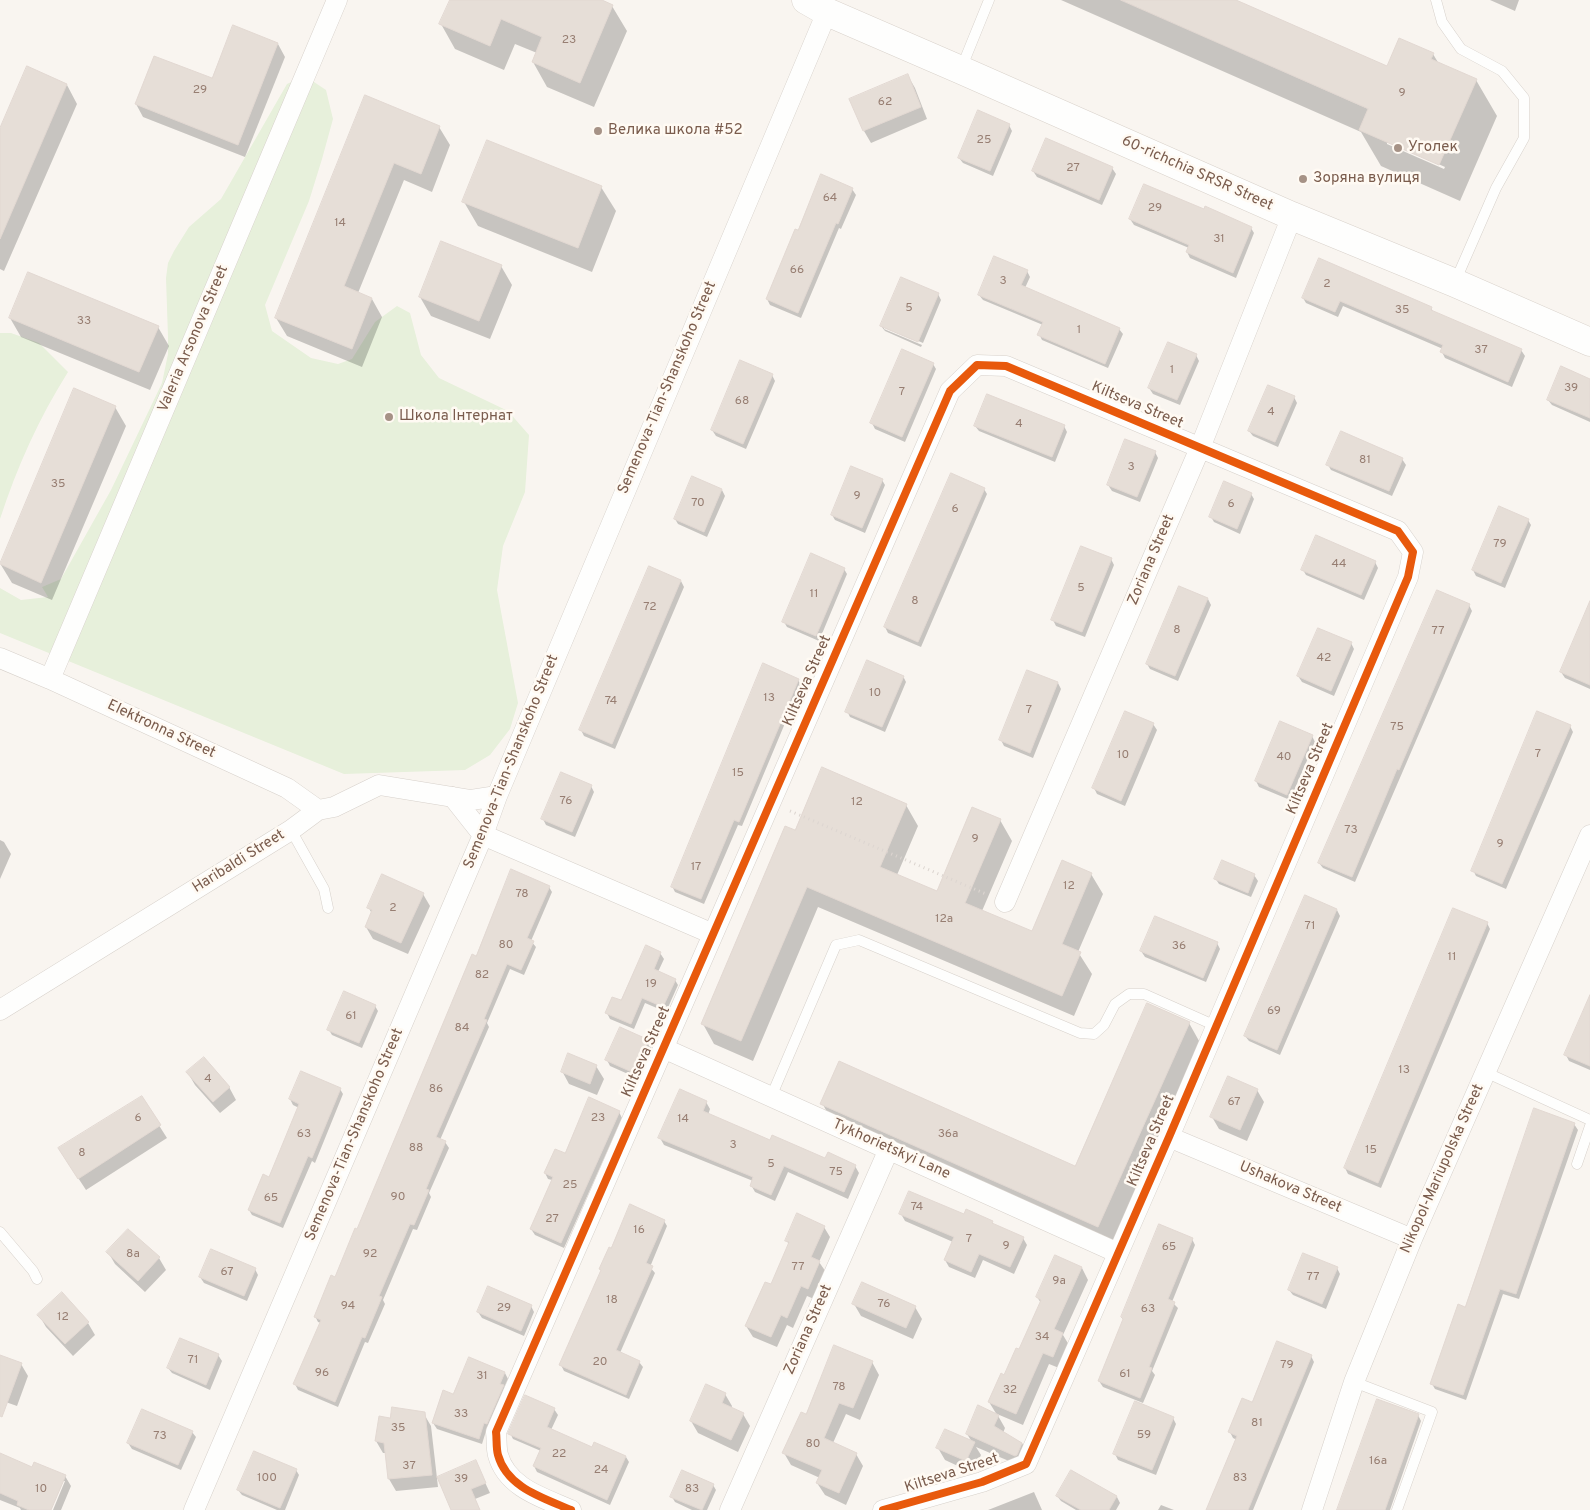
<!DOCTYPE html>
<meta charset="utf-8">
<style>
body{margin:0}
canvas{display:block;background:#f9f5f0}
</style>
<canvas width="1590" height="1510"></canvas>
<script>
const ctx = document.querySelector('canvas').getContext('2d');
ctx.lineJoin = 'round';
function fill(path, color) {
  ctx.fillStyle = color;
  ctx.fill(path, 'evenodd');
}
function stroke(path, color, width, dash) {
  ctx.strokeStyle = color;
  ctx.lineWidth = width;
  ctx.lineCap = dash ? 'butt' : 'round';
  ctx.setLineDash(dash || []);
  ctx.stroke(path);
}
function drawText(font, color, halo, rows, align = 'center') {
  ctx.font = font + ' Overpass,sans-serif';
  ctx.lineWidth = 5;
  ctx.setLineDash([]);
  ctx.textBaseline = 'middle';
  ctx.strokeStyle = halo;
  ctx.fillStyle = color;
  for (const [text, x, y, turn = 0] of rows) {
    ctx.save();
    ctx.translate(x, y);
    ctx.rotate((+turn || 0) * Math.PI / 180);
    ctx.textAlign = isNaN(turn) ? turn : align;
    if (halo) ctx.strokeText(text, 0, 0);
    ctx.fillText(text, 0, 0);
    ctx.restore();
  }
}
const green = new Path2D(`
 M300,78L314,82L326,90L333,119L322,159L309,201L265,305L272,331L311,358L338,364L352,359L375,322L397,306L410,313L421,355L439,378L508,411L529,435L525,492L503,546L497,590L518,703L510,729L490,755L465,770L344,774L0,633V588L21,600L48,597L42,587L61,579L111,490L162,383L168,354V337L166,278L168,263L174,251L189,227L221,199L287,84Z
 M0,333H11L39,343L68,372C39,418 17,467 0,519Z`);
const shadow = new Path2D(`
 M451,0H599L612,6L627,31L594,107L547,87L533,62L537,53L515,44L504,70L455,49L441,24Z
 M1061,0H1233L1388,68L1433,54L1439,64L1476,80L1497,116L1460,201L1381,166L1361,132ZM1387,141L1445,167L1444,169L1387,144Z
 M1490,0H1519L1515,11Z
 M234,27L278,44L285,57L245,157L143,117L136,104L213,80Z
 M908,76L915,88L927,119L871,143L864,131Z
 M67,85L77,104L4,271L0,269V131Z
 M365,96L439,127L450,145L432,192L404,180L358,293L372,299L382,317L362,367L287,336L276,318Z
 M1009,125L1012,131L993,176L963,163L959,158Z
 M1112,168L1116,174L1102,205L1037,177L1033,171Z
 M601,187L616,211L592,272L478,226L464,202Z
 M852,189L856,195L841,229L839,228L801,318L770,305L767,299L798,232Z
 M1130,219L1251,228L1254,233L1236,278L1190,258L1187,252L1189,248L1134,225Z
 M501,266L512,285L490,339L431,316L420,297Z
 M1027,271L1030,277L1025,288L1119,329L1123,334L1108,368L1042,340L1039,334L1043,325L983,300L979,295Z
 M938,294L941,300L923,343L884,326V329L922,345L921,347L885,331L881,326Z
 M1303,298L1431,308L1434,313L1521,350L1525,356L1512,387L1445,358L1442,352L1443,349L1343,306L1338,317L1306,303Z
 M10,318L158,327L169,346L150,390L21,337Z
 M1196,355L1199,361L1180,405L1153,394L1149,388Z
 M933,364L936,369L905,442L875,429L872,423Z
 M772,375L775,381L746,449L716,436L712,430Z
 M1590,380V422L1552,405L1548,400Z
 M75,390L115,407L126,426L52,600L12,583L1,565Z
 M1294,397L1297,403L1278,447L1253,436L1249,431Z
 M975,426H1064L1067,432L1055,462L979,431Z
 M1155,452L1158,458L1140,502L1112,491L1108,485Z
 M1402,459L1406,465L1392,496L1331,470L1328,465Z
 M882,480L885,485L865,533L835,520L832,515Z
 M984,489L987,494L921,647L888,633L885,627Z
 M722,490L725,496L707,537L678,524L675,519Z
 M1251,494L1254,499L1240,534L1214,522L1211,517Z
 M1528,520L1531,525L1505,588L1476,576L1473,570Z
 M1111,559L1114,565L1085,637L1056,626L1053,620Z
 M1375,562L1378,568L1364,600L1306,575L1303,570Z
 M844,569L847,574L819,641L787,627L784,622Z
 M681,581L684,587L615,749L584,736L581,730Z
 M1179,587L1208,599L1211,605L1178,681L1150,669L1147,664Z
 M1469,605L1472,611L1355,882L1323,868L1319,863Z
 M1590,605V689L1565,678L1561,672Z
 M1351,643L1354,649L1334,696L1302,682L1298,676Z
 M1028,672L1058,683L1061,689L1033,758L1004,746L1001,740Z
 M903,676L906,682L885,732L850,717L847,711Z
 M798,680L801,685L742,826L738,825L704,904L675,892L672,886Z
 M1153,724L1157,730L1125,806L1097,794L1094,788Z
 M1570,726L1573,732L1506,889L1476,876L1473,870Z
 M1312,736L1315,742L1290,800L1259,787L1256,781Z
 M591,786L594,792L575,837L546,825L543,819Z
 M906,805L918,826L897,875L937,892L1000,820L1012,841L982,911L1033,933L1091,874L1103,894L1078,952L1092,974L1074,1016L818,907L753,1061L714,1044L703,1024L796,832Z
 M0,840L4,842L11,854L0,879Z
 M1254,875L1258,881L1251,897L1219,884L1215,878Z
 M549,887L552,892L531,941L536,947L524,975L510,969L487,1023L489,1027L440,1140L445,1142L449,1148L429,1193L431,1197L417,1230L413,1229L383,1300L385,1304L368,1343L365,1342L338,1407L298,1390L295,1384L321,1323L318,1322L315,1316L336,1279L358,1230L477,957Z
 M423,894L430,906L408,954L373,939L366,927L372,914L369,908Z
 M1337,910L1340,916L1280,1055L1249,1041L1245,1036Z
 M1487,923L1490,929L1381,1188L1348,1174L1345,1168Z
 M1217,943L1220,949L1206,982L1145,957L1141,951Z
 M660,953L664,959L658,972L675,980L678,985L666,1012L645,1003L634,1029L610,1019L607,1013L622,1002Z
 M1590,997V1070L1569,1061L1566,1055Z
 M375,1006L378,1011L362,1048L332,1035L329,1030Z
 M1189,1023L1203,1048L1113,1251L836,1128L822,1103L1075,1168Z
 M648,1041L652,1046L637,1078L610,1066L607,1060Z
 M596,1066L604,1079L597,1095L569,1084L562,1071Z
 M188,1073L229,1087L236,1100L220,1113L195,1085Z
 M340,1089L343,1094L315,1163L312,1161L283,1228L252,1215L249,1210L269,1178L299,1108L293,1105L290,1099Z
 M1257,1090L1264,1102L1247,1141L1219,1129L1212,1117Z
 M141,1097L167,1138L86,1190L67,1161Z
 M706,1102L710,1109L708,1115L770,1142L826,1159L855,1166L859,1173L848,1199L788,1172L775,1201L755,1192L751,1185L753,1181L664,1145L660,1138Z
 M619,1112L622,1118L564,1248L535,1235L531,1229L552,1180L548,1179L545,1173Z
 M1574,1124L1578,1130L1519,1299L1503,1294L1466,1400L1435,1389L1432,1384Z
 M901,1214L964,1215L992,1222L994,1225L1023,1238L1027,1245L1014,1274L983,1260L975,1278L949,1267L945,1260L953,1242L905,1221Z
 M664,1221L667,1226L650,1267L655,1273L620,1353L639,1362L643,1367L629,1399L564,1371L561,1365L611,1249Z
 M824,1227L830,1237L819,1262L826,1272L814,1299L807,1296L793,1328L787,1325L777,1347L753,1337L746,1326L772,1286L789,1245L787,1241Z
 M1192,1239L1195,1245L1172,1302L1178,1308L1152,1371L1155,1375L1143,1403L1103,1387L1099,1381L1124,1321L1122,1317Z
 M108,1252L159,1258L166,1270L145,1292L115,1264Z
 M1056,1257L1082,1268L1088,1280L1063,1335L1069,1345L1059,1368L1049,1364L1023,1425L997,1414L1005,1428L1003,1433L1022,1443L1029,1456L1023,1467L976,1447L981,1455L973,1473L945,1460L938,1448L972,1442L967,1434L997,1415L989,1402L1019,1351L1041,1303L1037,1297Z
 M1337,1268L1340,1274L1326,1309L1293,1295L1289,1290Z
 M255,1269L258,1275L247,1301L204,1283L200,1277Z
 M62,1294L88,1323L95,1335L73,1356L46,1327L39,1315Z
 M854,1304L915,1307L922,1319L913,1339L861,1316Z
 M531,1306L534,1312L524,1336L482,1318L478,1312Z
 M218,1355L222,1361L210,1390L172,1373L168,1368Z
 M0,1356L21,1364L28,1376L17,1406L0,1400Z
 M1311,1356L1314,1362L1253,1510H1208L1237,1440L1233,1438L1230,1432L1252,1404Z
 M470,1358L505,1373L508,1379L504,1388L506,1392L487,1428L482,1444L437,1429L433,1423L454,1395Z
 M872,1362L879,1375L860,1420L846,1414L833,1443L856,1454L863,1466L846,1505L825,1495L817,1483L820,1478L791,1465L784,1453Z
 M725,1394L732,1406L731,1409L743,1414L750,1426L738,1452L698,1433L691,1421Z
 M554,1409L558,1415L551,1430L593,1449L626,1457L629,1462L610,1505L537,1472L534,1466L541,1451L513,1439L510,1433Z
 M424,1414L431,1426L438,1487L396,1491L389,1479L387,1453H383L376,1441L391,1419Z
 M1418,1415L1421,1421L1390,1510H1339Z
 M1173,1418L1176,1424L1156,1475L1118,1460L1115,1454Z
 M192,1432L196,1437L181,1470L132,1449L128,1443Z
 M0,1457L33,1469L65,1476L71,1486L61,1510H53L65,1481H62L50,1510H21L20,1508L0,1500Z
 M475,1461L490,1493L475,1499L480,1510H451Z
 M296,1470L299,1475L285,1510H277L242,1495L238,1490Z
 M1071,1472L1117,1497L1120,1503L1116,1510H1076L1061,1501L1057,1496Z
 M713,1485L716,1490L707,1510H692L675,1502L672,1497Z
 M1034,1492L1042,1510H988Z
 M1161,1505L1174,1510H1158Z`);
const building = new Path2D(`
 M450,0H602L613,5L580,83L532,62L542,37L501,19L490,46L439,24Z
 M1121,0H1236L1387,66L1399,38L1434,53L1431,59L1477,79L1439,165L1359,130L1368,109Z
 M233,25L278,43L238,145L135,104L154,56L212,78Z
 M27,66L67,84L0,239V128Z
 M908,74L921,107L863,131L849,99Z
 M365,95L440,126L421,174L394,163L344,286L372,298L352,349L275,318Z
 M978,110L1010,124L990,171L958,158Z
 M1046,138L1113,167L1099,200L1032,171Z
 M487,140L602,186L578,248L462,202Z
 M821,174L853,188L838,224L836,223L798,313L766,299L795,229L798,230Z
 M1144,184L1204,209L1205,206L1252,227L1233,273L1186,252L1189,245L1129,219Z
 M441,241L502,265L479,321L419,297Z
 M994,256L1028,270L1021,285L1120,328L1105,364L1037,335L1043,322L978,295Z
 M1319,258L1432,307L1431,310L1522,349L1508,382L1440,352L1443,345L1340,301L1335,312L1302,298Z
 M28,272L159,326L139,372L9,318Z
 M901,277L939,293L918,342L880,326Z
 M1168,342L1197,354L1177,400L1148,388Z
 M902,349L934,363L902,437L870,423Z
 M740,360L773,374L743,444L711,430Z
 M1561,366L1590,379V418L1547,400Z
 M1268,385L1295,396L1275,442L1248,431Z
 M74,388L116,406L41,583L0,564Z
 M987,394L1065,425L1052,457L974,426Z
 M1341,431L1403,458L1389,491L1326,465Z
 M1125,439L1156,451L1137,497L1107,485Z
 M851,466L883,479L862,528L831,515Z
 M951,473L985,488L918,642L884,627Z
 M692,476L722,489L704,532L674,519Z
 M1224,481L1252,493L1237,529L1209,517Z
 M1499,506L1529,519L1501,583L1472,570Z
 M1316,535L1376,561L1361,595L1301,570Z
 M1081,546L1112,558L1082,632L1051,620Z
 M811,553L845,568L816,636L782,622Z
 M649,566L681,580L612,744L579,730Z
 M1179,586L1208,598L1175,676L1146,664Z
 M1437,590L1470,604L1399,770L1397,769L1352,877L1318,863Z
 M1590,601V685L1560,672Z
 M1318,628L1352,642L1331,691L1297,676Z
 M867,660L904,676L882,727L845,712Z
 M763,663L799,679L739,822L734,820L701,899L671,887Z
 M1027,670L1058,682L1030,753L999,740Z
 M1125,711L1154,723L1121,801L1092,788Z
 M1537,711L1571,725L1502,884L1471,871Z
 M1280,721L1313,735L1287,795L1255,781Z
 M822,767L907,804L880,867L937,891L972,807L1001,819L965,903L1032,931L1062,860L1092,873L1062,944L1081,952L1062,996L807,887L741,1041L701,1024L785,826L795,830Z
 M561,772L592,785L572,832L541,819Z
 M1222,860L1255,874L1248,893L1214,879Z
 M511,869L550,886L527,938L534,941L521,970L507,964L484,1019L487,1020L436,1137L446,1141L426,1189L429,1190L414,1225L410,1224L379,1296L382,1297L365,1338L362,1337L335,1402L293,1384L321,1320L314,1317L331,1275L335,1277L355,1228L357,1229L472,954L476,956Z
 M382,874L424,893L401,943L365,927L372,910L367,908Z
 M1305,895L1337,909L1277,1050L1244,1036Z
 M1453,908L1488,922L1378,1183L1344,1168Z
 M1155,916L1218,942L1203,978L1140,951Z
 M646,945L661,952L654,969L676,979L663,1007L642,998L631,1024L605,1013L612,997L621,1000Z
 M344,991L376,1005L359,1043L327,1030Z
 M1590,995V1066L1564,1055Z
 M1147,1003L1190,1022L1098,1227L820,1104L839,1061L1075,1166Z
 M620,1027L649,1040L634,1073L605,1060Z
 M568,1053L597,1065L590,1084L561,1072Z
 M204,1057L230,1087L213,1102L186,1072Z
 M301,1071L341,1088L312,1158L308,1156L280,1223L248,1210L263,1174L269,1177L299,1104L289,1099Z
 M1228,1076L1258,1089L1240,1130L1210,1117Z
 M680,1089L707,1101L703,1111L770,1140L772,1135L825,1158L828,1152L856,1165L844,1192L784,1166L771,1195L750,1186L753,1177L658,1138Z
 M142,1096L161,1125L78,1179L58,1148Z
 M589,1097L620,1111L561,1243L530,1229L553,1177L544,1173L555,1149L565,1153Z
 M1534,1108L1575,1123L1516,1294L1500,1289L1463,1395L1430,1384L1458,1304L1465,1307Z
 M909,1191L964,1214L966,1209L993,1221L992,1223L1024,1237L1010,1267L979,1254L971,1272L944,1260L954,1237L899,1214Z
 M630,1204L665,1220L646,1263L653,1266L616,1350L640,1361L626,1395L559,1365L601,1270L599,1269L609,1247L611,1248Z
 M797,1213L825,1226L811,1257L820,1261L808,1289L801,1286L787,1318L781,1315L771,1337L745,1326L765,1282L771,1284L789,1242L785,1241Z
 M1159,1224L1193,1238L1168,1299L1175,1302L1149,1367L1152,1368L1140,1398L1098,1381L1123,1319L1121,1317Z
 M128,1229L160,1257L138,1281L106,1252Z
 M211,1249L256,1268L244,1296L199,1277Z
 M1303,1253L1338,1267L1322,1304L1288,1290Z
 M1055,1255L1082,1267L1054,1329L1063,1333L1053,1357L1043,1353L1016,1414L988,1402L1001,1373L1004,1375L1016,1348L1019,1349L1041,1300L1036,1297Z
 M862,1282L916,1306L906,1328L852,1304Z
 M488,1286L532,1305L521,1331L477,1312Z
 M62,1292L89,1322L65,1344L37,1315Z
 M180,1338L219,1354L206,1385L167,1368Z
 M1277,1341L1312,1355L1248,1510H1206L1237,1436L1228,1432L1242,1398L1252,1402Z
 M834,1345L873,1361L853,1408L839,1403L824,1438L857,1453L839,1493L816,1483L822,1470L782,1453L801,1412L806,1414Z
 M0,1355L22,1363L2,1417L0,1416Z
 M469,1357L505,1372L500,1384L504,1385L487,1424L484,1423L479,1439L432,1423L443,1390L453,1394Z
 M706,1384L726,1393L722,1403L744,1413L731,1440L690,1421Z
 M525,1395L555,1408L547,1427L592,1447L594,1442L626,1456L607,1500L533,1466L541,1448L508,1434Z
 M1377,1399L1419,1414L1385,1510H1337Z
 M1135,1401L1174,1417L1152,1470L1113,1454Z
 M978,1405L999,1415L994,1426L1022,1443L1017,1455L1015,1456L966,1434Z
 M392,1407L425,1412L432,1475L388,1479L384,1443L375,1441L379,1416L390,1418Z
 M142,1409L193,1431L178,1465L127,1443Z
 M945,1429L975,1442L966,1461L936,1448Z
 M254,1451L297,1469L280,1508L237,1490Z
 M0,1453L32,1467L34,1462L66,1475L51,1510H29L17,1505L18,1501L0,1493Z
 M476,1460L486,1483L471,1489L480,1510H451L437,1477Z
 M682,1470L714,1484L702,1510L670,1497Z
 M1071,1470L1117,1496L1109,1510H1081L1056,1496Z`);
const path = new Path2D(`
 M790,811L986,894`);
const lane = new Path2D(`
 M1436,0L1442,22L1461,49L1502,71L1524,98V138L1496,188L1455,282
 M961,69L989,0
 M291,830L324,889L328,908
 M1485,1072L1590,1120
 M771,1097L836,945L859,940L1080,1033L1094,1034L1104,1025L1115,1004L1129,994H1144L1216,1026
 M1577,1164L1590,1126
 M0,1232L33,1271L37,1279
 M1354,1382L1432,1412L1397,1510`);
const street = new Path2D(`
 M0,658L50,679L287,788L318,810
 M50,679L337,0
 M453,797L483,835L713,934
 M1005,902L1200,448L1292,216
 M0,1010L291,830L318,810L334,807L379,785L471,800L497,796
 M663,1048L1118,1253
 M1169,1137L1412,1239
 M194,1510L483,835L497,796L827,12
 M571,1510C544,1498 507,1488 498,1455C496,1448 497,1439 496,1432L950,391L977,365L1006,366L1398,531L1413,552L1408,577L1169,1137L1026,1464L982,1482L883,1510
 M730,1510L889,1149
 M1312,1510L1354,1382L1412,1239L1590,835`);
const secondary = new Path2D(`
 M806,0L827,12L961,70L1292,216L1455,283L1590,342`);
const cycleway = new Path2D(`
 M571,1510C544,1498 507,1488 498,1455C496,1448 497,1439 496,1432L950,391L977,365L1006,366L1398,531L1413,552L1408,577L1169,1137L1026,1464L982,1482L883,1510`);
const markers = [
 [598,131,5,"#a69286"],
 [1398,148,5,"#a69286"],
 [1303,179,5,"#a69286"],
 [389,417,5,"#a69286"]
];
const numberNames = [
 ["23",569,41],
 ["29",200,91],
 ["9",1402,94],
 ["62",885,103],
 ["25",984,141],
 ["27",1073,169],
 ["64",830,199],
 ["29",1155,209],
 ["14",340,224],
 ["31",1219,240],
 ["66",797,271],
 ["3",1003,282],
 ["2",1327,285],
 ["5",909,309],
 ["35",1402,311],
 ["33",84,322],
 ["1",1079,331],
 ["37",1481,351],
 ["1",1172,371],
 ["39",1571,389],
 ["7",902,393],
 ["68",742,402],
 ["4",1271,413],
 ["4",1019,425],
 ["81",1365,461],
 ["3",1131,468],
 ["35",58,485],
 ["9",857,497],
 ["70",698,504],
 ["6",1231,505],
 ["6",955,510],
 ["79",1500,545],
 ["44",1339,565],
 ["5",1081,589],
 ["11",814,595],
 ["8",915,602],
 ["72",650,608],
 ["8",1177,631],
 ["77",1438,632],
 ["42",1324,659],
 ["10",875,694],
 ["13",769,699],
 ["74",611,702],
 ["7",1029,711],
 ["75",1397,728],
 ["7",1538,755],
 ["10",1123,756],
 ["40",1284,758],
 ["15",738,774],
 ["76",566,802],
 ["12",857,803],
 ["73",1351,831],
 ["9",975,840],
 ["9",1500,845],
 ["17",696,868],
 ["12",1069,887],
 ["78",522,895],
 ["2",393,909],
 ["12а",944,920],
 ["71",1310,927],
 ["80",506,946],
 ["36",1179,947],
 ["11",1452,958],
 ["82",482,976],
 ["19",651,985],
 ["69",1274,1012],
 ["61",351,1017],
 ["84",462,1029],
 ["13",1404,1071],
 ["4",208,1080],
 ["86",436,1090],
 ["67",1234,1103],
 ["6",138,1119],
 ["23",598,1119],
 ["14",683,1120],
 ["63",304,1135],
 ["36а",948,1135],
 ["3",733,1146],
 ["88",416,1149],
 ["15",1371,1151],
 ["8",82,1154],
 ["5",771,1165],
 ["75",836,1173],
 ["25",570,1186],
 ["90",398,1198],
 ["65",271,1199],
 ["74",917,1208],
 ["27",552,1220],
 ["16",639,1231],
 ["7",969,1240],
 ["9",1006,1247],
 ["65",1169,1248],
 ["8а",133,1255],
 ["92",370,1255],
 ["77",798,1268],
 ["67",227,1273],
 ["77",1313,1278],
 ["9а",1059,1282],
 ["18",612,1301],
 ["76",884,1305],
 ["94",348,1307],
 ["29",504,1309],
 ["63",1148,1310],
 ["12",63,1318],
 ["34",1042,1338],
 ["71",193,1361],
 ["20",600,1363],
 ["79",1287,1366],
 ["96",322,1374],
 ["61",1125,1375],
 ["31",482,1377],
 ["78",839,1388],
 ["32",1010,1391],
 ["33",461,1415],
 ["81",1257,1424],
 ["35",398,1429],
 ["59",1144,1436],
 ["73",160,1437],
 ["80",813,1445],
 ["22",559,1455],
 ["16а",1378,1462],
 ["37",409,1467],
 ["24",601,1471],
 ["100",267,1479],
 ["83",1240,1479],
 ["39",461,1480],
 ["10",41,1490],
 ["83",692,1490]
];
const poiNames = [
 ["Велика школа #52",608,131],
 ["Уголек",1408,148],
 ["Зоряна вулиця",1313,179],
 ["Школа Інтернат",399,417]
];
const streetNames = [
 ["60-richchia SRSR Street",1197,174,24],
 ["Valeria Arsonova Street",194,339,-67],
 ["Semenova-Tian-Shanskoho Street",668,388,-67],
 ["Kiltseva Street",1137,406,23],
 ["Zoriana Street",1152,560,-67],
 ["Kiltseva Street",808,681,-66],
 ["Elektronna Street",161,730,25],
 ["Semenova-Tian-Shanskoho Street",512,762,-68],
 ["Kiltseva Street",1311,769,-67],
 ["Haribaldi Street",239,862,-32],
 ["Kiltseva Street",647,1052,-66],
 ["Semenova-Tian-Shanskoho Street",355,1135,-67],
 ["Kiltseva Street",1152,1141,-67],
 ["Tykhorietskyi Lane",891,1150,24],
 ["Nikopol-Mariupolska Street",1443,1169,-66],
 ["Ushakova Street",1290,1188,23],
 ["Zoriana Street",809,1330,-66],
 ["Kiltseva Street",952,1474,-18]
];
fill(green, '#e7f0db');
fill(shadow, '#0003');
fill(building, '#e6ded7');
stroke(building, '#e2d8d2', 1);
stroke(lane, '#d7d1cb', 11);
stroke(street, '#d7d1cb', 21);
stroke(secondary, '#d9d2cb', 29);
stroke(path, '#dcd5d0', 3, [1, 4]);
stroke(lane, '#fefefd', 10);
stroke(street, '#fefefd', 20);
stroke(secondary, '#fefefd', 28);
stroke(cycleway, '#e8590c', 8);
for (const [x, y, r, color] of markers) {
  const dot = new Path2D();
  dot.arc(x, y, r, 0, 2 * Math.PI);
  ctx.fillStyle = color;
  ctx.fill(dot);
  stroke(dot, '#fffaf3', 2);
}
drawText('12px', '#977e72', null, numberNames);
drawText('15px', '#7a5c4d', '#fffaf3', poiNames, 'left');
drawText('15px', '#7a5c4d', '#fffaf3', streetNames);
</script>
